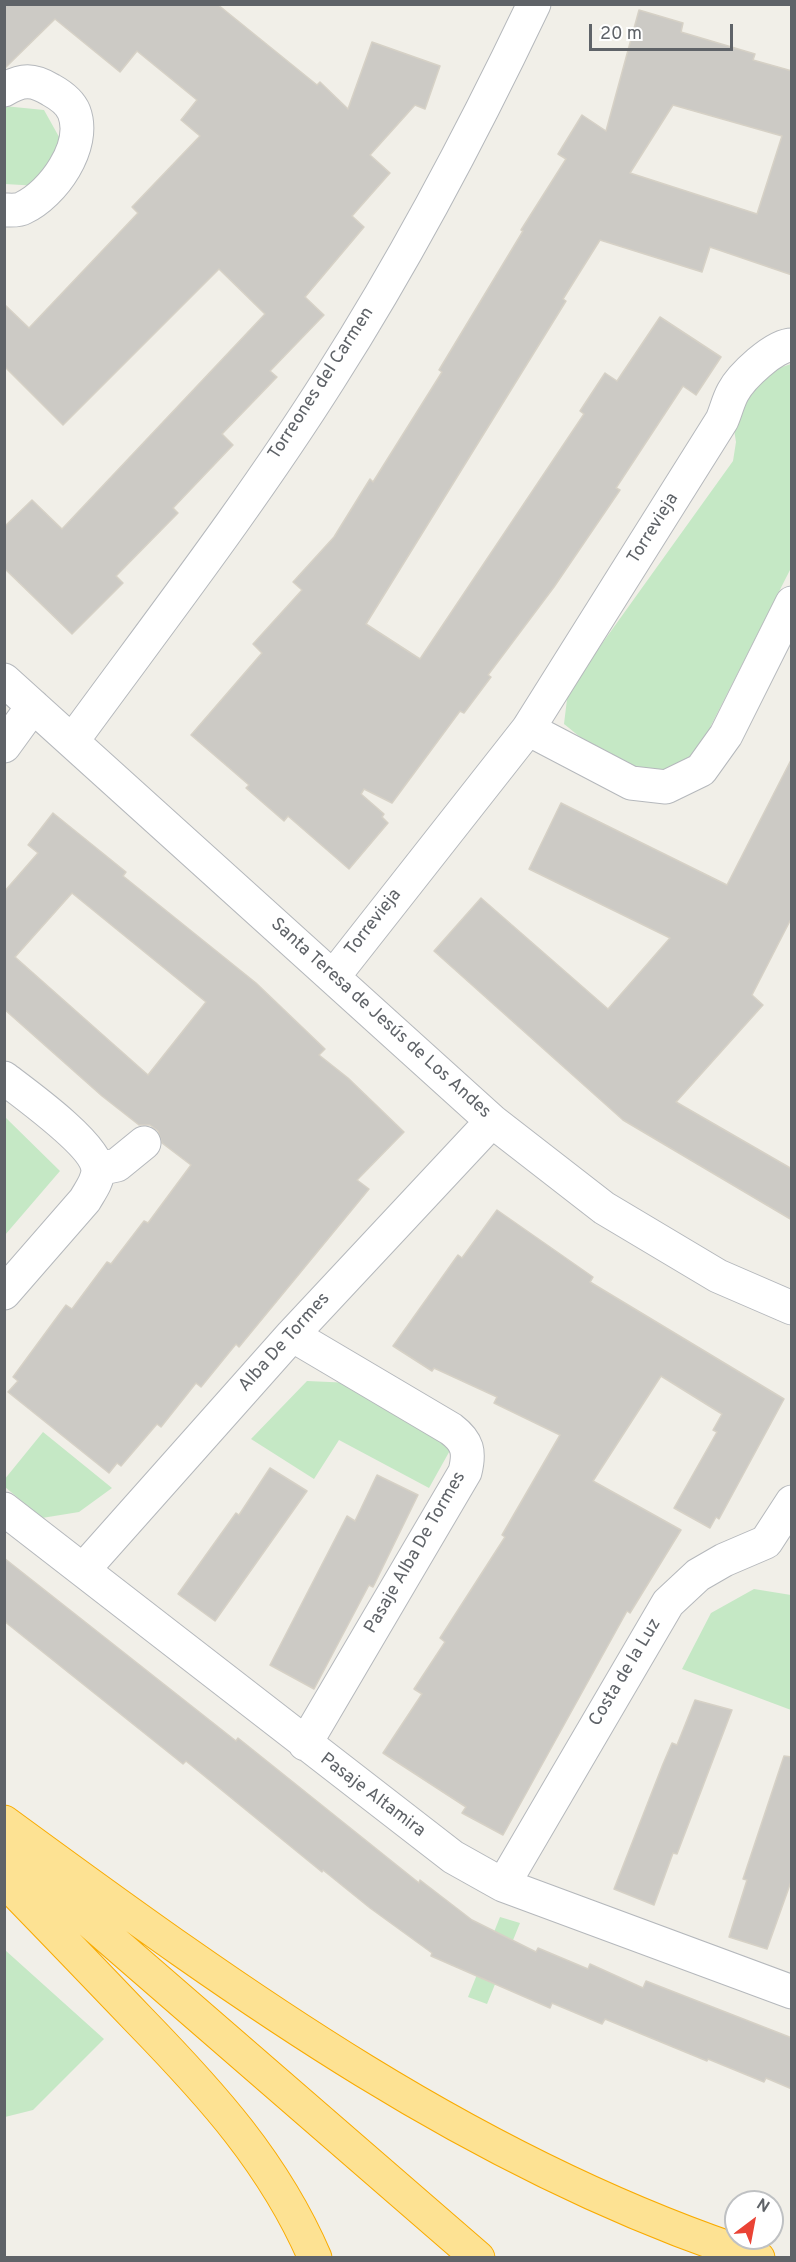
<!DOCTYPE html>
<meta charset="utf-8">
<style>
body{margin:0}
#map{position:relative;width:796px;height:2262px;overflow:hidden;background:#f1efe8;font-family:Overpass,sans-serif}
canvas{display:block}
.frame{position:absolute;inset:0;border:6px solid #5f6368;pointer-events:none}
.north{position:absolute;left:724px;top:2190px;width:60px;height:60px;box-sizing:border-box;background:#fff;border:2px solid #bfc1c3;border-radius:50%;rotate:32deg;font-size:16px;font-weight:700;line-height:24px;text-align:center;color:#5f6368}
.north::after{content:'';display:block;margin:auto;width:21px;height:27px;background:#ea4335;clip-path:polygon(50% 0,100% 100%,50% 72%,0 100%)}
.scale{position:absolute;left:589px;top:24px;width:144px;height:27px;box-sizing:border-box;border:3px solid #5f6368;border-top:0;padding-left:8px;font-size:18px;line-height:21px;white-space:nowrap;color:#5f6368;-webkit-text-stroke:4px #fff;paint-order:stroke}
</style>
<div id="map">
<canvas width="796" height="2262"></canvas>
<div class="frame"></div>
<div class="north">N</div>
<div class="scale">20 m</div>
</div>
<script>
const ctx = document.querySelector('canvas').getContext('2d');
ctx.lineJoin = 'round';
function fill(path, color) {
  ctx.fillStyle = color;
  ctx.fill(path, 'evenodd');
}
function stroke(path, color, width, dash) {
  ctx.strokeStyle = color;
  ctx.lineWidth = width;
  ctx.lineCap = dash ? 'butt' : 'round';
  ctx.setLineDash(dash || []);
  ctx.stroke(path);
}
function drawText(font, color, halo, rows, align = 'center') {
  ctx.font = font + ' Overpass,sans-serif';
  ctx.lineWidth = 6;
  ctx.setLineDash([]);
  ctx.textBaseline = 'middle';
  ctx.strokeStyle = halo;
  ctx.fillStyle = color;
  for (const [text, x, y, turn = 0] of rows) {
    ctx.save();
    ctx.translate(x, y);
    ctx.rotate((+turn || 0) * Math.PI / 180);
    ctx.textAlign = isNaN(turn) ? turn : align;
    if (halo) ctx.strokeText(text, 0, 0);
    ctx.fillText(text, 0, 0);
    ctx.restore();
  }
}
const green = new Path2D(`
 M4,106L44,110L63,144L39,186L5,184Z
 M791,364V568L691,765C682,767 669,773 659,773C623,774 591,746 564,724L568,691L733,461L736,442L733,423L736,408L773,370Z
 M5,1117L60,1171L5,1235Z
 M307,1381L352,1383L453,1445L429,1488L339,1440L314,1479L251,1439Z
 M43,1432L112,1488L79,1512L42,1518L5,1487L4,1480Z
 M754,1589L791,1595V1710L682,1669L711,1613Z
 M500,1917L520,1923L487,2004L468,1997Z
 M5,1950L104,2039L33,2110L5,2117Z`);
const building = new Path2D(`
 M4,4H217L317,85L320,82L348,109L372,42L440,66L425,109L415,105L370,155L390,173L352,216L364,227L305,297L324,315L270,371L277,377L222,434L233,445L173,508L178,513L116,576L123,583L72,634L4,568V527L32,500L62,529L265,314L219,269L63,425L4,366V304L29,328L138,213L132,207L200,136L181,120L197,100L137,51L120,72L55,19L4,69Z
 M639,10L683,23L681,32L755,54L753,60L792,71V275L710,247L702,272L600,240L563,299L566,301L366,624L420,659L584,414L580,411L605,373L617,381L660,317L721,357L696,395L683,386L616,488L620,490L554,587L488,675L491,677L464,713L460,711L392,803L364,789L361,794L384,814L382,817L388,823L349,869L288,816L284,821L246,788L249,785L191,735L262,653L253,644L302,590L293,582L334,537L370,479L373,482L442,372L439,370L523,231L521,230L566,159L558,154L582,115L606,131ZM673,105L782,136L757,214L630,173Z
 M792,758V917L752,995L763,1005L676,1102L792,1169V1220L623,1120L434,951L481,898L608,1009L670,938L529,869L561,803L727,885Z
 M53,813L126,872L123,876L256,983L325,1049L319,1055L348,1078L404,1132L357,1180L369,1189L239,1347L236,1344L201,1387L196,1383L161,1427L157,1424L121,1466L117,1463L109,1473L8,1392L18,1381L13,1377L66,1305L72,1309L107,1262L111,1264L144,1221L148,1223L191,1165L162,1143L158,1131L150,1125H139L102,1096L4,1009V892L38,853L28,845ZM72,893L206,1002L148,1075L15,957Z
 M497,1210L593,1277L590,1282L784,1399L719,1519L716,1517L710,1528L674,1508L717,1432L713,1430L722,1414L661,1376L593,1481L681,1530L630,1613L627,1611L503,1835L462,1813L466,1807L383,1753L422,1694L414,1689L445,1642L440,1638L505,1537L502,1535L560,1435L494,1403L497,1397L434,1368L432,1371L393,1346L458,1255L462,1258Z
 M270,1468L307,1491L215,1621L178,1594L236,1513L239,1515Z
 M377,1475L418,1495L373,1587L369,1585L314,1689L270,1665L347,1516L355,1521Z
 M4,1558L236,1741L238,1738L419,1883L420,1880L472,1920L536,1952L538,1948L588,1969L590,1964L643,1988L646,1981L792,2038V2089L766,2078L764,2082L708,2059L707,2061L605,2019L602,2024L552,2003L550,2008L431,1956L432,1953L370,1908L323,1870L322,1872L186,1761L183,1764L4,1621Z
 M695,1700L732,1710L677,1854L673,1853L654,1905L614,1889L663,1764L672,1743L677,1745Z
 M784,1756L792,1757V1879L767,1949L729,1937L747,1880L743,1879Z`);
const minor = new Path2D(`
 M4,90C22,79 33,79 51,90C60,95 70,102 74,112C87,146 53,194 23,208C18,211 10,210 4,210
 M4,680L492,1121L604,1208L718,1276L792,1308
 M528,729L631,783L666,787L701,770L726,735L792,603
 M73,740C160,621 251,503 330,378C406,259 473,132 534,4
 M4,746L33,706
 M333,977L528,729L722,420C726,411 728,401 733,392C741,377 774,345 792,345
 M4,1078C25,1094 96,1145 98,1170C98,1181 90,1191 85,1200L4,1293
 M98,1169L117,1165L144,1143
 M292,1335L451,1429C468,1442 470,1452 465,1472L305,1744
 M4,1509L453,1857L503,1885L792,1992
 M83,1570L292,1335L492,1121
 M503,1885L668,1603L698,1575L724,1560L766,1542L792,1502`);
const motorway = new Path2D(`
 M4,1822C240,1995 477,2167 758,2258
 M4,1847L478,2258
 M4,1880C50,1927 95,1974 140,2021C211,2094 274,2163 315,2258`);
const streetNames = [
 ["Torreones del Carmen",322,384,-57],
 ["Torrevieja",654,529,-58],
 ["Torrevieja",374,923,-52],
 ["Santa Teresa de Jesús de Los Andes",380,1019,42],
 ["Alba De Tormes",285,1343,-48],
 ["Pasaje Alba De Tormes",416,1553,-60],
 ["Costa de la Luz",626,1673,-59],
 ["Pasaje Altamira",372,1796,37]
];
fill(green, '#c5e8c5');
fill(building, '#cccac5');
stroke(building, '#d6d1c6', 1.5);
stroke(minor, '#b5b8bc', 35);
stroke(motorway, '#f9ab00', 35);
stroke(minor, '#fff', 33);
stroke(motorway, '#fde293', 33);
drawText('18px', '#5f6368', '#fff', streetNames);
</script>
